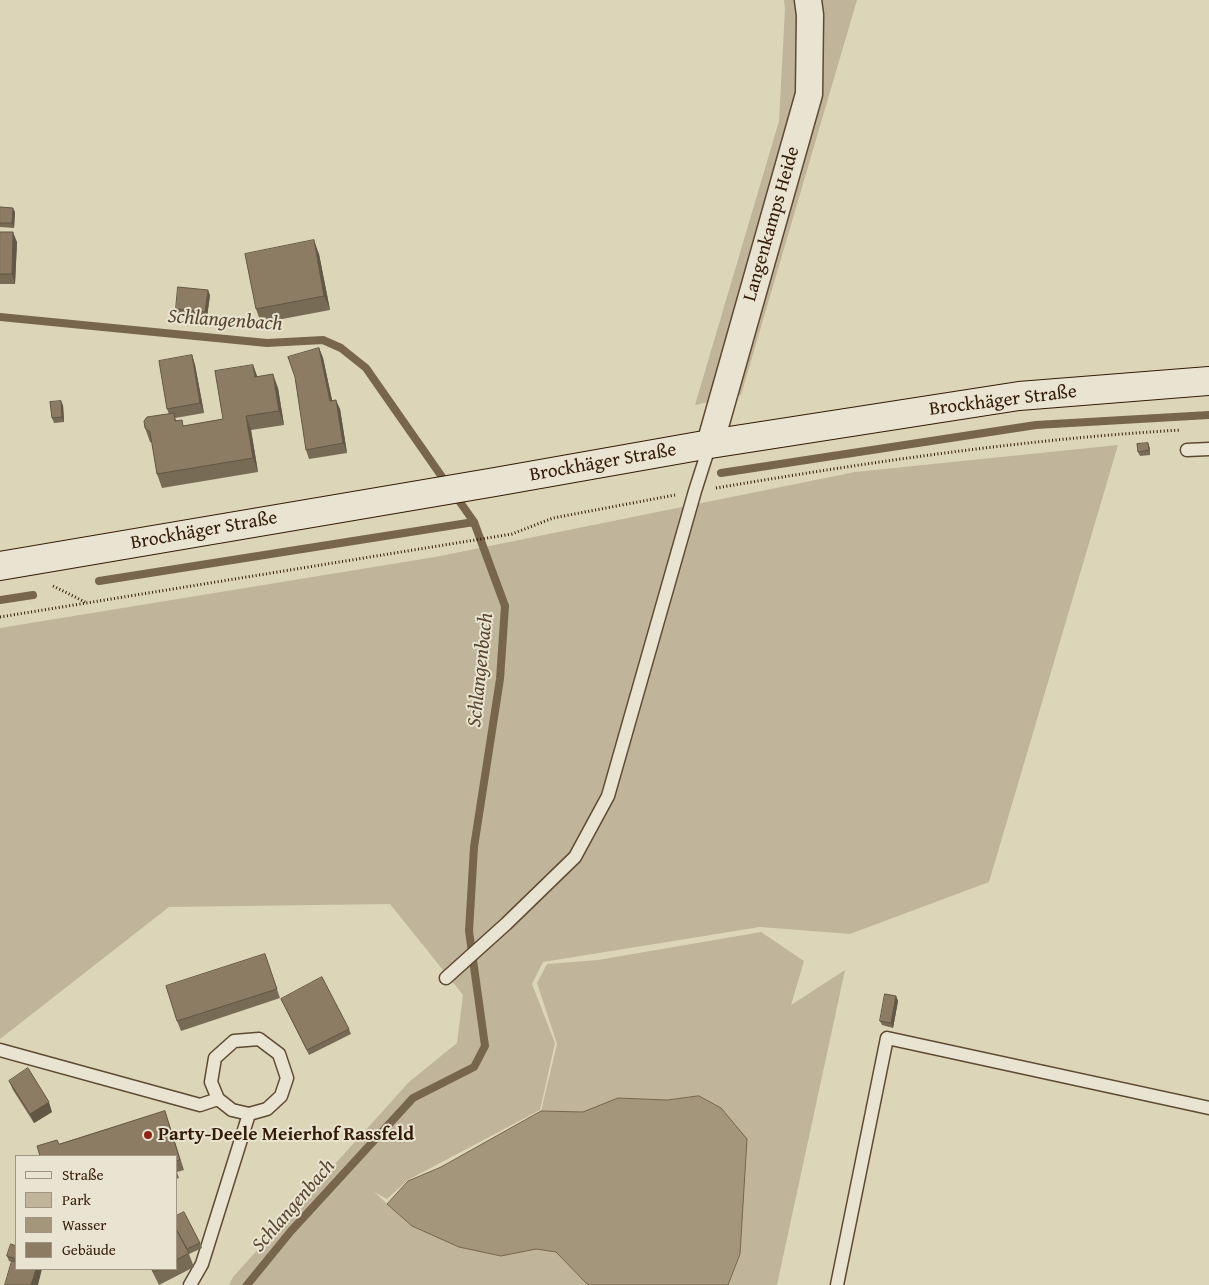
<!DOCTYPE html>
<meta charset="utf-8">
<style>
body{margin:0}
#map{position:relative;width:1209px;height:1285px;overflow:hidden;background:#ddd5b8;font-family:"Gentium Book Plus",serif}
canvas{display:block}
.legend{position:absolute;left:15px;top:1155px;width:162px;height:115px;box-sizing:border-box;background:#e9e4d1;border:1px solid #a19480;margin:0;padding:6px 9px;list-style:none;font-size:15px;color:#341b06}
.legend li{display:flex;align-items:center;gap:10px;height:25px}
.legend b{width:25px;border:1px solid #a19480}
</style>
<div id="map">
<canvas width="1209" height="1285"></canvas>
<ul class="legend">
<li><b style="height:6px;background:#e9e4d1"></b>Straße</li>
<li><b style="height:14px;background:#c0b59a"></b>Park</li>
<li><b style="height:14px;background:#a4967b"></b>Wasser</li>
<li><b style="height:14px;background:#8c7c63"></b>Gebäude</li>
</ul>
</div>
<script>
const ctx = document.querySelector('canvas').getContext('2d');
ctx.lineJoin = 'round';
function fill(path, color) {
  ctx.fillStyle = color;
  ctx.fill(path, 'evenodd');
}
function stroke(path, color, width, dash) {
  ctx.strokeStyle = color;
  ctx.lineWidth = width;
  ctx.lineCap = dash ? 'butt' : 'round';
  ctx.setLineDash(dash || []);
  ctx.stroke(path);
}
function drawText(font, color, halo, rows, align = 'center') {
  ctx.font = font + ' "Gentium Book Plus",serif';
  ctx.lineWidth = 4;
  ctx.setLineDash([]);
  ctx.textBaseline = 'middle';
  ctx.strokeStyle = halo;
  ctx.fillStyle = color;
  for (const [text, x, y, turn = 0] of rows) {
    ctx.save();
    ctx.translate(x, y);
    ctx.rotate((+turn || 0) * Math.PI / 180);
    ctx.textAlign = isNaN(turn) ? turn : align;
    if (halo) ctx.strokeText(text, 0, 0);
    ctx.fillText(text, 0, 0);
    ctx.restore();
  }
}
const green = new Path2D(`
 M784,0H857L741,395L695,405L779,121L785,9Z
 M1118,445L989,882L850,934L760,927L543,962L532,984L555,1043L540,1110L408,1180L387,1199L374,1192L412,1226L501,1256L536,1249L556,1252L587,1284L590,1285H229L233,1277L409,1082L457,1043L463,995L390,904L169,907L0,1039V628L435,557L855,472Z
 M761,932L804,961L791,1005L845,970L777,1285H728L740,1254L699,1096L667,1100L618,1098L583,1113L541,1111L557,1044L537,983L547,964L598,960Z`);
const water = new Path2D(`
 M699,1096L721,1108L747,1139L740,1254L728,1285H590L587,1284L556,1252L536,1249L501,1256L459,1247L412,1226L387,1204L408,1181L441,1167L541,1111L583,1112L618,1098L667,1100Z`);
const stream = new Path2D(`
 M0,317L267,343L323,340L341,348L366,368L447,484
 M721,473L1036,425L1209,415
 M99,581L474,522
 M0,600L33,595
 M247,1285L291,1231L413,1098L474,1067L485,1046L469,931L474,847L500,679L505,606L474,522L455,495`);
const path = new Path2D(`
 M716,488C870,462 1025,439 1181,430
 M53,586L85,602
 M0,617L512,534L553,518L675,495`);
const service = new Path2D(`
 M1187,450L1209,449
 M446,978L506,924L575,857L608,796L695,491L710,444
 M259,1039L279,1054L287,1078L281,1096L267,1109L249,1114L232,1110L218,1099L211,1082L215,1058L234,1041Z
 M0,1050L200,1105L218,1099
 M190,1285L202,1264L249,1114
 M837,1285L887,1038L1209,1108`);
const minor = new Path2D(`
 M710,444L809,94L810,15L808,0`);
const secondary = new Path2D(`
 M0,566L495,482L710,444L1019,396L1209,381`);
const wall = new Path2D(`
 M0,207L15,212L14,228L0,227Z
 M0,232L17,242L15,284H0Z
 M319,254L330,310L261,323L256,309Z
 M210,295L207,317L177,313L176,309Z
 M319,348L323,358L332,400L340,409L347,453L309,459L306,450Z
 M192,355L195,365L204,413L175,418L177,421L184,426L223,419L253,365L257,376L278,388L284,425L251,430L258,472L162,488L157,474L152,443L150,442L145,428L169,414L167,409Z
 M63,405L64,422L54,423L52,418Z
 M1148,443L1150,448V455L1140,456L1138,452Z
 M265,954L280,998L181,1031L177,1021Z
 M896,996L898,1001L893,1028L882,1025L880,1021Z
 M281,999L349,1029L351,1034L309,1055Z
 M9,1081L52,1112L34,1123L13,1090Z
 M165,1111L184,1170L177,1172L179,1178L176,1179V1156L59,1144Z
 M176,1216L200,1243L202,1248L189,1254L194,1267L159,1285L151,1269H176Z
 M16,1246V1269L12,1262L9,1261L7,1256Z`);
const shadedWall = new Path2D(`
 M13,208L15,212L14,228L12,223Z
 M13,232L17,242L15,284L12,274Z
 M314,240L319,254L330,310L324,296Z
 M208,290L210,295L207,317L205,312Z
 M319,348L323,358L334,410L330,401Z
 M192,355L195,365L204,413L200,403Z
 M253,365L258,379L255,377Z
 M273,374L278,388L284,425L279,411Z
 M336,400L340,409L347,453L343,443Z
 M61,401L63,405L64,422L62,417Z
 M246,416L251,430L258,472L253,458Z
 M896,996L898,1001L893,1028L891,1023Z
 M49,1102L52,1112L34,1123L30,1114Z
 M36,1269H42L38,1285H31Z`);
const building = new Path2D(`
 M0,207L13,208L12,223H0Z
 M0,232H13L12,274H0Z
 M314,240L324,296L256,309L245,254Z
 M178,287L208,290L205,312L176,309Z
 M319,348L330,401L336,400L343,443L306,450L295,377L288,357Z
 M192,355L200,403L167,409L159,361Z
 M253,365L255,377L273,374L279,411L246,416L253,458L157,474L150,432L145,428L144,421L147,417L174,413L175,421L182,420L183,426L223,419L215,371Z
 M61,401L62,417L52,418L50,402Z
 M1148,443L1149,450L1138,452L1137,444Z
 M265,954L277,989L177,1021L166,986Z
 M322,977L349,1029L307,1050L281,999Z
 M885,994L896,996L891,1023L880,1021Z
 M28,1068L49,1102L30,1114L9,1081Z
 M165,1111L180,1160L176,1161V1156H40L37,1146L57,1140L59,1144Z
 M184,1212L200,1243L187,1249L176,1229V1216Z
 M176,1229L189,1253L176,1260Z
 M11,1244L16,1246V1259L7,1256Z
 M12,1261L16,1262V1269H36L31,1285H5Z
 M153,1269H160L154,1272Z`);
const markers = [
 [148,1135,5,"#8f2418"]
];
const streetNames = [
 ["Langenkamps Heide",772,224,-74],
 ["Brockhäger Straße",1003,401,-7],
 ["Brockhäger Straße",603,463,-10],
 ["Brockhäger Straße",204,531,-10]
];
const poiNames = [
 ["Party-Deele Meierhof Rassfeld",158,1135]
];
const waterNames = [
 ["Schlangenbach",225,321,4],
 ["Schlangenbach",481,670,-84],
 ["Schlangenbach",294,1206,-49]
];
fill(green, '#c0b59a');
fill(water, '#a4967b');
stroke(water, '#77654c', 1);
stroke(stream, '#77654c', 8);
stroke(service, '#5e4a32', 15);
stroke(minor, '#5e4a32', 29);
stroke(secondary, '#341b06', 30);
stroke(path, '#341b06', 3, [1, 2.5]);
stroke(service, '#e9e4d1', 12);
stroke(minor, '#e9e4d1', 26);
stroke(secondary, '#e9e4d1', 28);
fill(wall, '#786b55');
fill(shadedWall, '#625745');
fill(building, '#8c7c63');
stroke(building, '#625745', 1);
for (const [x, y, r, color] of markers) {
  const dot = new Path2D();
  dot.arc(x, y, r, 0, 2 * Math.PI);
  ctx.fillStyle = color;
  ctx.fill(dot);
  stroke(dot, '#e9e4d1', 2);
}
drawText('19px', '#341b06', '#e9e4d1', streetNames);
drawText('bold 19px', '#341b06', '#e9e4d1', poiNames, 'left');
drawText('italic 20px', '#5b462f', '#e9e4d1', waterNames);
</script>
